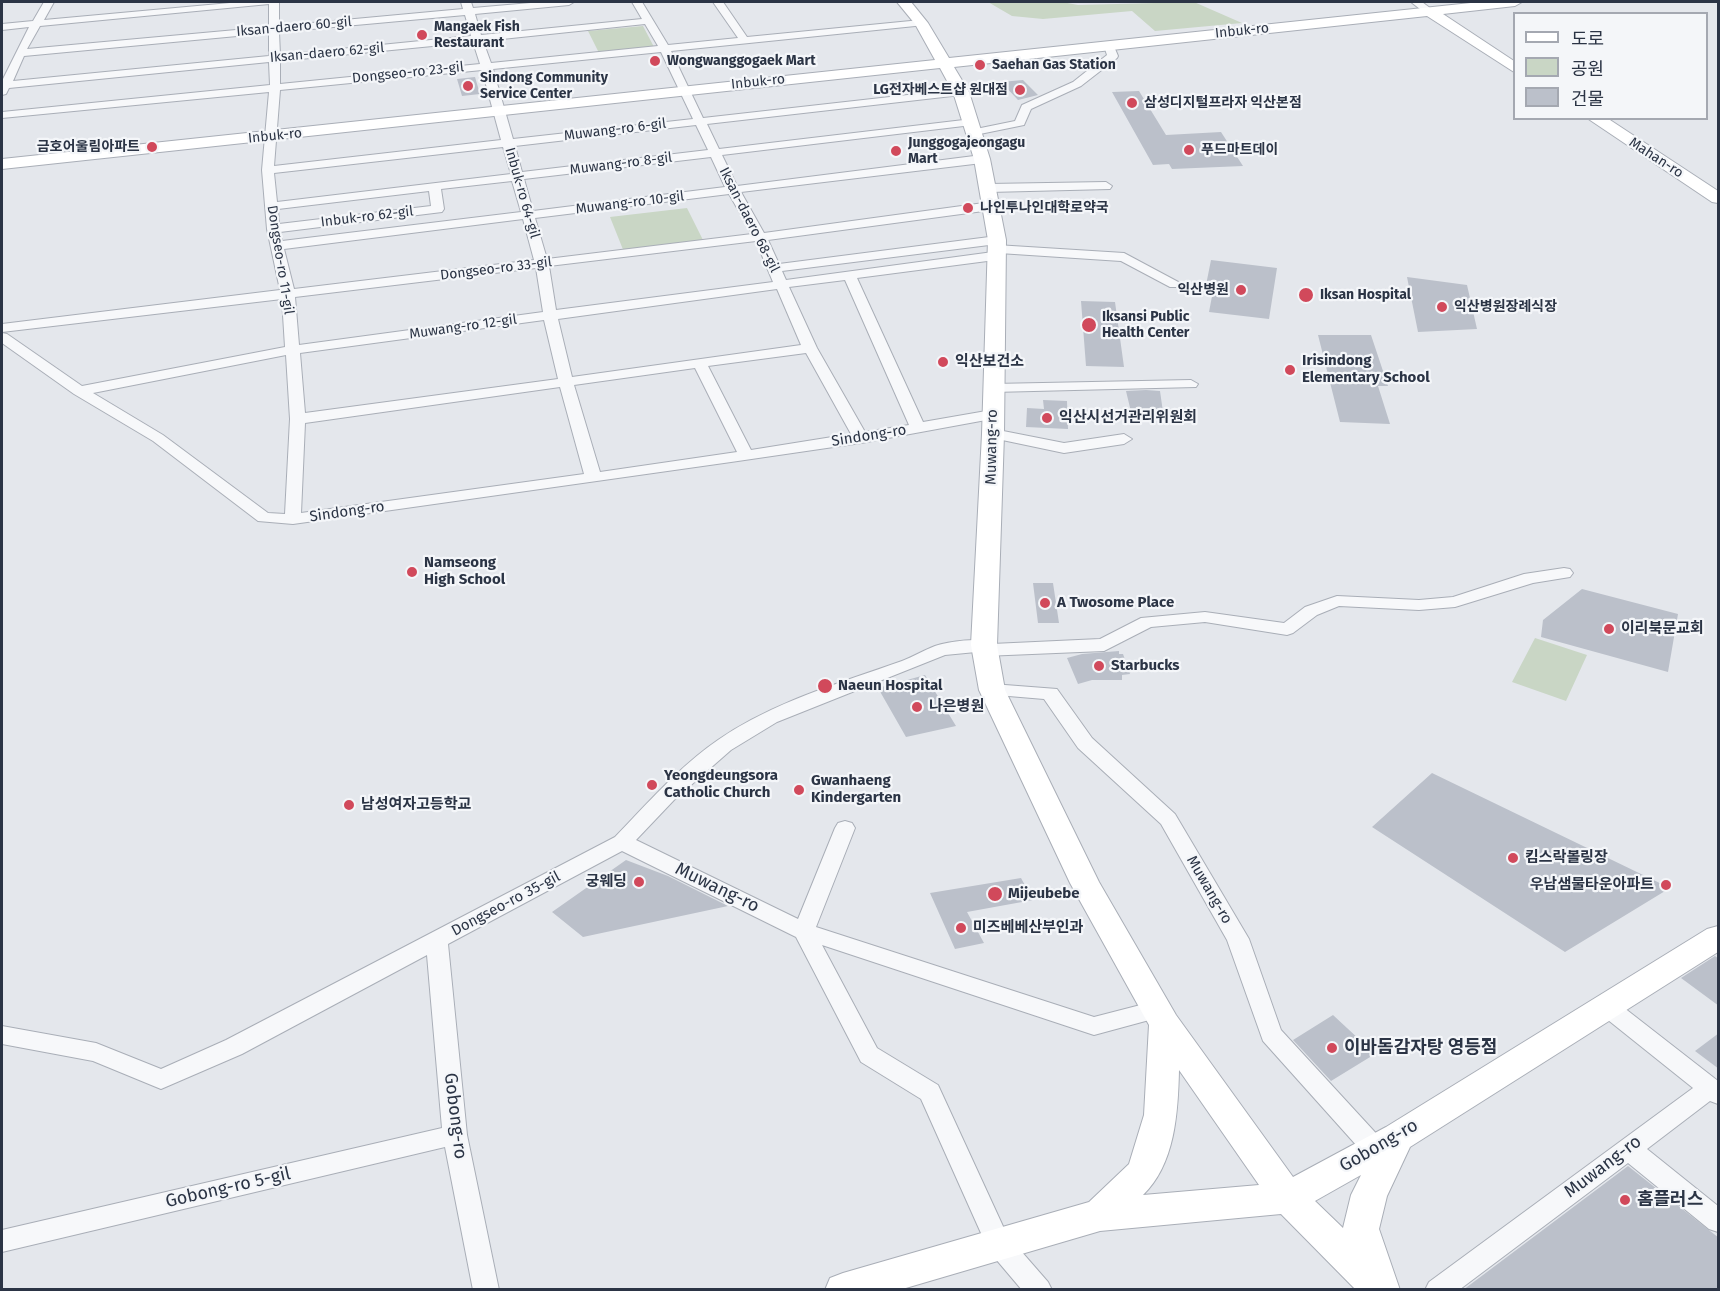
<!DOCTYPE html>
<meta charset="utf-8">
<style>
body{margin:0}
#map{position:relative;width:1720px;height:1291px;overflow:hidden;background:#e4e7ec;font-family:"Fira Sans","Noto Sans KR",sans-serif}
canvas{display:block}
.frame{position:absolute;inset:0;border:3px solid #2b3445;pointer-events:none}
.legend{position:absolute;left:1513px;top:12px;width:195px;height:108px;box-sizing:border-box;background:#f4f6f9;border:2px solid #a4a8b1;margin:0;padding:8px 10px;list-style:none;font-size:18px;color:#2b3445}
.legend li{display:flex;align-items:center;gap:12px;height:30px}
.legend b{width:30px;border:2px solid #a4a8b1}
</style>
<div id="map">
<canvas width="1720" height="1291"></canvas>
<div class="frame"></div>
<ul class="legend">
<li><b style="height:8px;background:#fff"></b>도로</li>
<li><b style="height:16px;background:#c9d6c5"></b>공원</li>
<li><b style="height:16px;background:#bbc0ca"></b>건물</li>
</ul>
</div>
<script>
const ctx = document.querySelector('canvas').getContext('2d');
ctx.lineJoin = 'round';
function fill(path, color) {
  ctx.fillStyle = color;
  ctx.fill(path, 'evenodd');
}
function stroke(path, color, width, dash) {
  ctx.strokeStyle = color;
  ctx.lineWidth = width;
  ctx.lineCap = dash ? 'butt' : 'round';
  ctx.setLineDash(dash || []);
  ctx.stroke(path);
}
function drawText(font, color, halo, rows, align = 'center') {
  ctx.font = font + ' "Fira Sans","Noto Sans KR",sans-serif';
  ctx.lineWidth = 4.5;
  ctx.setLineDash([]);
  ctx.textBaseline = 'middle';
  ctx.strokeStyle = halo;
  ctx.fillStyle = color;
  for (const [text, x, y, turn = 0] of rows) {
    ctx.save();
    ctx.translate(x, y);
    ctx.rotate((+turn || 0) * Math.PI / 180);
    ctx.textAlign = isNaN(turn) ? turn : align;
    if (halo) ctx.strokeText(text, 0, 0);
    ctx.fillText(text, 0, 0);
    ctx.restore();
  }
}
const green = new Path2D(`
 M988,2H1062L1078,5L1194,2L1242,23L1155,31L1132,11L1043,19L1012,16Z
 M643,26L654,47L599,53L588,31Z
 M687,208L704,242L624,252L610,217Z
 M1535,638L1587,655L1566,701L1512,682Z`);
const building = new Path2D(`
 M475,77L480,94L462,96L457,79Z
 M1023,80L1038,95L1018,100L1001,82Z
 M1139,91L1166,135L1221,132L1243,166L1172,169L1169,164L1153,165L1112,92Z
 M1211,260L1277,268L1269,319L1209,312L1213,291L1205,290Z
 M1407,277L1467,285L1477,329L1418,332Z
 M1081,301L1115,302L1124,367L1086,366Z
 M1318,335H1371L1388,386H1378L1390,424L1340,422Z
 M1146,390L1160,391L1164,419L1132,416L1126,391Z
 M1043,400L1067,401L1068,429L1026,427L1027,408L1044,409Z
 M1033,583H1053L1059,623H1038Z
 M1582,589L1678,614L1668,672L1541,637L1543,620Z
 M1119,651V654H1123L1130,674L1122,675V680H1092L1078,684L1067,658L1082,654Z
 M925,675L956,726L906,737L878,688Z
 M1432,773L1670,888L1565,952L1372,827Z
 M626,860L668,876L728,906L583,937L552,912Z
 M1021,878L1033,900L967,912L984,943L955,949L930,893Z
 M1715,956L1719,959V1006L1681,978Z
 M1333,1015L1375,1054L1331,1081L1293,1040Z
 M1719,1033V1069L1695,1051Z
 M1628,1166L1719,1238V1290H1463Z`);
const street = new Path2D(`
 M44,2H54L44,20L241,2H279V26L463,9L461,2H471L473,8L542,2H574L569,5L475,14L481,35L642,19L632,2H642L668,45L738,38L713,2H723L747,37L921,20L925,21V25L671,51L703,118L961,89L967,92L961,95L707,124L719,149L972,119L978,122L972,125L722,155L737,186L982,155L988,159L982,163L741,192L764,233L991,202L997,206L991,210L768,240L779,264L997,236L1003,240L997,244L782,271L786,280L993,252L989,249L996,245L1124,253L1182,284L1180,287H1170L1121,261L999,253L1002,256L995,260L857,278L923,422L992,410L997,412L1000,415L997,418L861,443L731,462L293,524L258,521L153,441L74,394L2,343V333L7,334L82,386L285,347L282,299L2,332V324L280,290L267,229L262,170L269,92L2,118V112L270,85L269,62L9,88L6,94L2,95V81L29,27L2,30V24L33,21ZM269,4V27L27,49L40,26ZM465,15L471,36L280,55L279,32ZM645,24L658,46L491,63L483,41ZM269,33V56L13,81L24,56ZM473,42L480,64L280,84V61ZM661,52L693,119L513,139L493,69ZM482,70L501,140L274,166L280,90ZM696,125L708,150L522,172L515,146ZM503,147L511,174L277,202L274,173ZM711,157L725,187L533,211L524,179ZM512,181L521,212L282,241L280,232L442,212L444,209L441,189ZM429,191L431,206L279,224L278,209ZM729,194L752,234L547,259L535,218ZM523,219L534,260L294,289L284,249ZM756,241L773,282L556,310L549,266ZM536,268L543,312L299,345L295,297ZM845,280L909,425L865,432L817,348L789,287ZM777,289L801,345L572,377L558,319ZM544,320L558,379L305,413L300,353ZM806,353L851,434L751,450L708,366ZM286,355L290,419L285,514L268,513L163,435L93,393ZM695,368L737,452L600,472L574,385ZM560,387L584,474L301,513L305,423Z
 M1411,2H1422L1434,11L1425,13Z
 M1109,43L1113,44L1118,56L1117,58L1081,86L1031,109L1024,125L975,135L969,132L971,130L1015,121L1022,105L1073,82L1107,55L1104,46Z
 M1106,182L1112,186L1110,189L989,192L983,188L989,184Z
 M1191,380L1198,384L1196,387L993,392L986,388L993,384Z
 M993,429L1064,443L1124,434L1132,439L1124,444L1064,453L988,437L985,434L988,431Z
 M1564,568L1570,569L1573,573L1570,577L1533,583L1455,607L1419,610L1339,606L1317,615L1293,633L1287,635L1205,622L1151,627L1104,651L984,656L976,652L945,655L777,722L731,750L674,800L636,840L798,919L835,828L838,823L845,821L852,823L855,828L816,927L1094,1017L1156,1001L1164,1004L1167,1010L1164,1016L1094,1035L822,945L877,1048L938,1085L1007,1235L1048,1282L1052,1290H1022L989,1251L921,1099L861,1062L796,937L622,851L448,944L467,1135L499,1290H473L445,1147L2,1252V1230L442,1128L427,955L242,1054L161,1089L93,1061L2,1044V1026L96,1043L161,1069L226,1040L615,837C647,804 680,766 718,740C773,702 840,683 902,661C913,657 924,650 935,646C946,642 985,636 992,644L1100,639L1141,618L1205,612L1284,623L1305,607L1337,596L1419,600L1453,597L1524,574Z
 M992,684L1057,689L1092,738L1175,814L1249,939L1281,1030L1384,1142L1387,1149L1384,1156L1375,1159L1366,1156L1263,1041L1227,940L1161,824L1078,748L1044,699L985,694L983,690L985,686Z
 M1606,997L1614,1000L1718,1081V1104L1710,1101L1647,1149L1718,1206V1232L1709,1229L1628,1163L1459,1290H1425L1429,1282L1693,1088L1598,1012L1595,1006L1598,1000Z`);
const secondary = new Path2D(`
 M897,2H911L928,23L949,58L1480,2H1522L1515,6L1443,14L1514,61V72L1427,16L954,67L969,92L990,159L1006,240L1004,434L997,645L1005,690L1099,882L1176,1015L1293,1177L1386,1127L1707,929L1718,926V952L1410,1147L1387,1196L1379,1229L1400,1290H1356L1281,1214L1100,1231L899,1290H825L830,1278L843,1273L1089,1202L1129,1164L1144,1115L1149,1025L1070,883L979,690L971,645L982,434L988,240L974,159L953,92L940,68L2,169V159L935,60L915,24ZM1179,1070L1259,1185L1143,1195C1175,1164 1178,1113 1179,1070ZM1361,1175L1351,1195L1343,1228L1315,1201Z
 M1587,118H1607L1718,191V203L1712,202Z`);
const markers = [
 [422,35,6,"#d1495b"],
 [655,61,6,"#d1495b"],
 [980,65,6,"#d1495b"],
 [468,86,6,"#d1495b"],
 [1020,90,6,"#d1495b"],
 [1132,103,6,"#d1495b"],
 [152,147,6,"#d1495b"],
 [1189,150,6,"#d1495b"],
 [896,151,6,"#d1495b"],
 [968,208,6,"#d1495b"],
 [1241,290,6,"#d1495b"],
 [1306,295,8,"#d1495b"],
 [1442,307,6,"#d1495b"],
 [1089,325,8,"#d1495b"],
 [943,362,6,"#d1495b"],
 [1290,370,6,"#d1495b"],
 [1047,418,6,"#d1495b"],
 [412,572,6,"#d1495b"],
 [1045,603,6,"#d1495b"],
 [1609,629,6,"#d1495b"],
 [1099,666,6,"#d1495b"],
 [825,686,8,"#d1495b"],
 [917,707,6,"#d1495b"],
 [652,785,6,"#d1495b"],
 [799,790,6,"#d1495b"],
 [349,805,6,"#d1495b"],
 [1513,858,6,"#d1495b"],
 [639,882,6,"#d1495b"],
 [1666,885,6,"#d1495b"],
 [995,894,8,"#d1495b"],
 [961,928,6,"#d1495b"],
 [1332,1048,6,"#d1495b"],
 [1625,1200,6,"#d1495b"]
];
const farStreetnames = [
 ["Iksan-daero 60-gil",294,27,-5],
 ["Inbuk-ro",1242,31,-6],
 ["Iksan-daero 62-gil",327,53,-5],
 ["Dongseo-ro 23-gil",408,73,-6],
 ["Inbuk-ro",758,82,-6],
 ["Muwang-ro 6-gil",615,130,-7],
 ["Inbuk-ro",275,136,-6],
 ["Mahan-ro",1656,158,33],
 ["Muwang-ro 8-gil",621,164,-7],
 ["Inbuk-ro 64-gil",522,193,74],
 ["Muwang-ro 10-gil",630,203,-7],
 ["Inbuk-ro 62-gil",367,217,-7],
 ["Iksan-daero 68-gil",749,220,63],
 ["Dongseo-ro 11-gil",280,260,81],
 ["Dongseo-ro 33-gil",496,269,-7],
 ["Muwang-ro 12-gil",463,327,-8]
];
const farPoinames = [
 ["Mangaek Fish",434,27],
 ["Restaurant",434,43],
 ["Wongwanggogaek Mart",667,61],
 ["Saehan Gas Station",992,65],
 ["Sindong Community",480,78],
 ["Service Center",480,94],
 ["LG전자베스트샵 원대점",1008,90,"right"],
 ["삼성디지털프라자 익산본점",1144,103],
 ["Junggogajeongagu",908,143],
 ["Mart",908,159],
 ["금호어울림아파트",140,147,"right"],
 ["푸드마트데이",1201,150],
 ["나인투나인대학로약국",980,208],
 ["익산병원",1229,290,"right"],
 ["Iksan Hospital",1320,295],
 ["익산병원장례식장",1454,307],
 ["Iksansi Public",1102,317],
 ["Health Center",1102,333]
];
const poiNames = [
 ["Irisindong",1302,361],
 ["Elementary School",1302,378],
 ["익산보건소",955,362],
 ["익산시선거관리위원회",1059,418],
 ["Namseong",424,563],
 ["High School",424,580],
 ["A Twosome Place",1057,603],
 ["이리북문교회",1621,629],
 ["Starbucks",1111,666],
 ["Naeun Hospital",838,686],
 ["나은병원",929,707],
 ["Yeongdeungsora",664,776],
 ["Catholic Church",664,793],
 ["Gwanhaeng",811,781],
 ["Kindergarten",811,798],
 ["남성여자고등학교",361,805],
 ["킴스락볼링장",1525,858],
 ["궁웨딩",627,882,"right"],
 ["우남샘물타운아파트",1654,885,"right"],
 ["Mijeubebe",1008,894],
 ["미즈베베산부인과",973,928]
];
const streetNames = [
 ["Sindong-ro",869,436,-9],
 ["Muwang-ro",992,447,-89],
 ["Sindong-ro",347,512,-8],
 ["Muwang-ro",1209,890,60],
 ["Dongseo-ro 35-gil",506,904,-28]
];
const nearStreetnames = [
 ["Muwang-ro",717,888,26],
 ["Gobong-ro",455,1116,83],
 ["Gobong-ro",1379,1146,-30],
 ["Muwang-ro",1603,1167,-37],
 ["Gobong-ro 5-gil",228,1188,-13]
];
const nearPoinames = [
 ["이바돔감자탕 영등점",1344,1048],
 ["홈플러스",1637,1200]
];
fill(green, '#c9d6c5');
fill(building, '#bbc0ca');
stroke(street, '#a9aeb7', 2);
stroke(secondary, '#a9aeb7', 2);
fill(street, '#f7f8fa');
fill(secondary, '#fff');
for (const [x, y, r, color] of markers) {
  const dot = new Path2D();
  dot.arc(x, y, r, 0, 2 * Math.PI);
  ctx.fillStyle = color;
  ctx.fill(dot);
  stroke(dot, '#f4f6f9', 2);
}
drawText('14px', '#2b3445', '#f4f6f9', farStreetnames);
drawText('bold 14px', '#2b3445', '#f4f6f9', farPoinames, 'left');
drawText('bold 15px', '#2b3445', '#f4f6f9', poiNames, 'left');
drawText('15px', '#2b3445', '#f4f6f9', streetNames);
drawText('18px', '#2b3445', '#f4f6f9', nearStreetnames);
drawText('bold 18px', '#2b3445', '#f4f6f9', nearPoinames, 'left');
</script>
